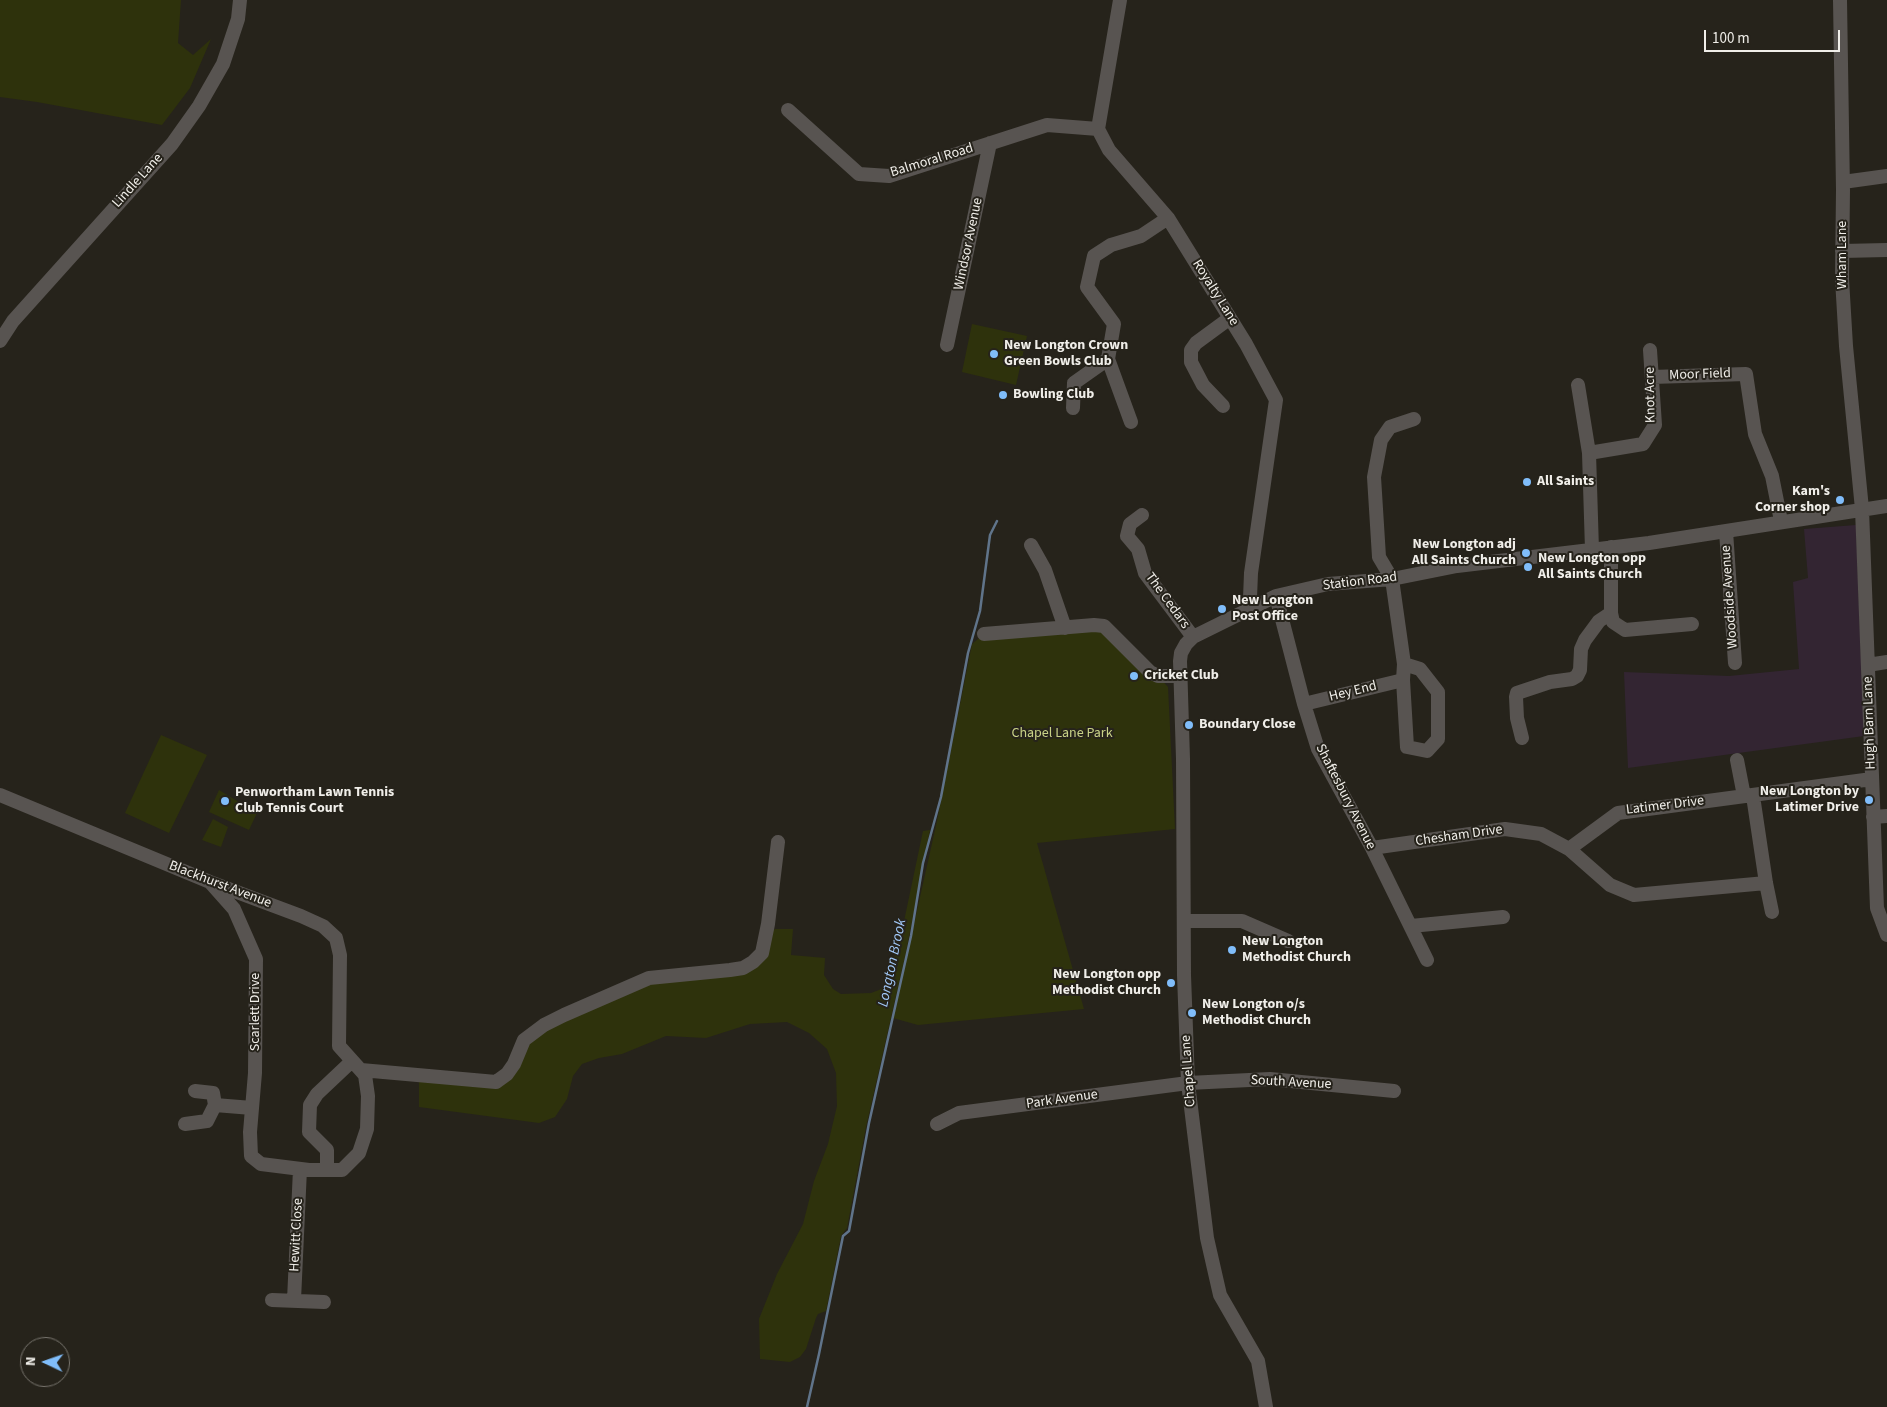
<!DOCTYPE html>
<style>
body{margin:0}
#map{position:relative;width:1887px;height:1407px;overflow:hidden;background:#26231b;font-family:"Source Sans 3",sans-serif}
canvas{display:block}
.north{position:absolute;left:20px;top:1337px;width:50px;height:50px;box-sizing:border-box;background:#26231b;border:1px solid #77746d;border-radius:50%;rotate:273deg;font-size:14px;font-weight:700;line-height:20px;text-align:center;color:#f0eee9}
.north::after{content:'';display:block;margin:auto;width:18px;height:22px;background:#80bdfa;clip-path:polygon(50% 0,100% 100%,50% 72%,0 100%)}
.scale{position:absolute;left:1704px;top:30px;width:136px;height:22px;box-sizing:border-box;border:2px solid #f0eee9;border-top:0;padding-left:6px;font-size:15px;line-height:18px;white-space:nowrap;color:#f0eee9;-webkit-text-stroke:4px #26231b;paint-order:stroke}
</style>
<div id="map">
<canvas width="1887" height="1407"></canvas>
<div class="north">N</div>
<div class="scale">100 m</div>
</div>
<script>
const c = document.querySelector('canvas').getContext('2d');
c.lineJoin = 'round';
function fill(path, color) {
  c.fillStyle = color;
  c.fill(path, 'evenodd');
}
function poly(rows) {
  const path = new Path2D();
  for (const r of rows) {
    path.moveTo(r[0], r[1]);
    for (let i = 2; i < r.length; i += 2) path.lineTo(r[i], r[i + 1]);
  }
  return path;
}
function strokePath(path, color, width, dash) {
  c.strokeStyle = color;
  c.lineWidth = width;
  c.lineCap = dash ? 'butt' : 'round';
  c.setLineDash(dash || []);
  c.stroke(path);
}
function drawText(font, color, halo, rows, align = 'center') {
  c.font = font + ' "Source Sans 3",sans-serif';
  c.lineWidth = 4;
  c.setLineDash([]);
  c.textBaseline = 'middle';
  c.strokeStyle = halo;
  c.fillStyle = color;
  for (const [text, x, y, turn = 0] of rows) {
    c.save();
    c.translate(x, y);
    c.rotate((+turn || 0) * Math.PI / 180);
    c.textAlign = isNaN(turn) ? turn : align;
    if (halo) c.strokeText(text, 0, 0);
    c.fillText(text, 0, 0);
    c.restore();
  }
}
const education = poly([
 [1856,525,1864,736,1628,768,1624,672,1729,676,1799,669,1793,582,1808,578,1804,529]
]);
const green = poly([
 [0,0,181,0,178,43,193,55,211,39,190,88,162,125,37,102,0,97],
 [972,324,1027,336,1016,385,962,372],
 [1094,625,1158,676,1168,687,1175,829,1037,843,1084,1009,918,1025,893,1018,937,821,972,644,984,634],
 [161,735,207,755,169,833,125,813],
 [219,790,257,813,249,830,209,812],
 [213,819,228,827,221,847,202,840],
 [930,830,906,952,866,1127,847,1228,841,1236,826,1311,818,1314,816,1318,806,1349,800,1357,790,1362,760,1359,759,1319,777,1274,803,1224,814,1181,828,1144,837,1106,836,1073,827,1049,809,1033,787,1022,750,1024,706,1038,666,1036,622,1054,599,1058,582,1064,573,1076,567,1099,555,1117,539,1123,419,1107,419,1080,493,1085,529,1038,649,982,747,970,771,931,775,929,793,929,791,955,825,958,824,975,833,989,841,994,871,993,879,990,886,985,903,926,923,831]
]);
const stream = poly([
 [807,1407,819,1354,843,1236,849,1231,869,1123,911,936,923,863,941,797,968,653,980,611,990,535,997,521]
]);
const minor = poly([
 [1120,0,1098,129,1109,150,1168,218,1246,344,1276,400,1251,573,1250,598,1252,608],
 [1840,0,1843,190,1842,279,1846,346,1862,509,1877,908,1887,935],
 [788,110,859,174,889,176,1047,125,1098,129],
 [1843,182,1887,176],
 [1842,251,1887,250],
 [0,341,13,321,172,144,199,106,223,64,238,19,240,0],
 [947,345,990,143],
 [1652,377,1746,374,1755,434,1772,476,1781,521],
 [1578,385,1589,453,1592,550],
 [1223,406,1203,385,1191,362,1191,350,1196,343,1230,318],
 [1073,408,1074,383,1108,359],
 [1131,422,1108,359,1114,324,1087,287,1094,256,1111,245,1141,236,1168,218],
 [1589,453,1643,444,1655,425,1650,350],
 [1142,515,1130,524,1127,536,1138,549,1145,573,1193,637],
 [1726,531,1735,663],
 [1031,545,1045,570,1065,628],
 [1276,596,1304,704,1318,749,1372,848,1427,960],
 [1611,613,1613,622,1625,630,1692,624],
 [984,634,1094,625,1104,626,1150,672,1158,676,1180,676],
 [1404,664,1420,669,1438,692,1438,739,1427,751,1407,747,1403,680,1404,664,1392,579,1379,557,1374,477,1381,440,1390,427,1414,419],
 [1868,665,1887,662],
 [1304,704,1403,680],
 [1522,738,1517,718,1516,697,1517,693,1550,682,1572,679,1577,676,1580,670,1581,649,1585,640,1599,621,1611,613,1611,547],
 [1737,760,1744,796],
 [0,795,210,882,301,916,323,926,336,938,340,955,339,1046,365,1075,368,1096,367,1129,359,1153,342,1170,309,1170,261,1164,251,1156,250,1132,255,1073,256,959,234,909,210,882],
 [1753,796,1766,883,1772,912],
 [1873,817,1887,816],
 [1372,848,1505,829,1541,834,1569,849,1610,885,1634,895,1766,883],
 [1569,849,1618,813,1872,779],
 [1184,921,1242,921,1288,941],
 [1411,926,1503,917],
 [361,1070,496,1082,507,1074,514,1064,524,1040,544,1025,564,1015,649,978,730,970,743,968,753,962,762,953,768,924,778,842],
 [195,1091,213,1093,215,1105,252,1108],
 [185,1124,207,1121,215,1105],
 [937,1124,959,1113,1188,1083,1270,1079,1394,1091],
 [327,1170,327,1150,309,1132,310,1105,317,1094,352,1061],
 [272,1300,324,1302],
 [294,1300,300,1169],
 [1266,1407,1258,1361,1220,1295,1207,1238,1188,1083,1184,975,1183,759,1180,661,1181,653,1186,644,1193,637,1276,596,1328,584,1392,579,1457,566,1649,543,1887,506]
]);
const markers = [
 [994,354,5,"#80bdfa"],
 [1003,395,5,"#80bdfa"],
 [1527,482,5,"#80bdfa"],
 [1840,500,5,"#80bdfa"],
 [1526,553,5,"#80bdfa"],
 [1528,567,5,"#80bdfa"],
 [1222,609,5,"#80bdfa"],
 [1134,676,5,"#80bdfa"],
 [1189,725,5,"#80bdfa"],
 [1869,800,5,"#80bdfa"],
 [225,801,5,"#80bdfa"],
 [1232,950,5,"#80bdfa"],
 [1171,983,5,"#80bdfa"],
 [1192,1013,5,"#80bdfa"]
];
const streetNames = [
 ["Balmoral Road",932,161,-17],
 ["Lindle Lane",138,181,-48],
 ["Windsor Avenue",969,244,-78],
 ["Wham Lane",1843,255,-90],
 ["Royalty Lane",1215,293,58],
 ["Moor Field",1700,375,-2],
 ["Knot Acre",1651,395,-91],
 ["Station Road",1360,582,-7],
 ["Woodside Avenue",1730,597,-94],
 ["The Cedars",1167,601,54],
 ["Hey End",1353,692,-14],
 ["Hugh Barn Lane",1870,723,-92],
 ["Shaftesbury Avenue",1345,797,63],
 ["Latimer Drive",1665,806,-7],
 ["Chesham Drive",1459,836,-8],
 ["Blackhurst Avenue",220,885,21],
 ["Scarlett Drive",256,1012,-90],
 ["Chapel Lane",1189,1071,-94],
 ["South Avenue",1291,1083,3],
 ["Park Avenue",1062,1100,-8],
 ["Hewitt Close",297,1235,-87]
];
const poiNames = [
 ["New Longton Crown",1004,346],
 ["Green Bowls Club",1004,362],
 ["Bowling Club",1013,395],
 ["All Saints",1537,482],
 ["Kam's",1830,492,"right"],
 ["Corner shop",1830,508,"right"],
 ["New Longton adj",1516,545,"right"],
 ["All Saints Church",1516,561,"right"],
 ["New Longton opp",1538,559],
 ["All Saints Church",1538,575],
 ["New Longton",1232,601],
 ["Post Office",1232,617],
 ["Cricket Club",1144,676],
 ["Boundary Close",1199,725],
 ["New Longton by",1859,792,"right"],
 ["Latimer Drive",1859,808,"right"],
 ["Penwortham Lawn Tennis",235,793],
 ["Club Tennis Court",235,809],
 ["New Longton",1242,942],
 ["Methodist Church",1242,958],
 ["New Longton opp",1161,975,"right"],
 ["Methodist Church",1161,991,"right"],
 ["New Longton o/s",1202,1005],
 ["Methodist Church",1202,1021]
];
const parkNames = [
 ["Chapel Lane Park",1062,734]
];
const waterNames = [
 ["Longton Brook",893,963,-78]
];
fill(education, '#332532');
fill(green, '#2e320c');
strokePath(stream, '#60748a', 2.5);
strokePath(minor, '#585451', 14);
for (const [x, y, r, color] of markers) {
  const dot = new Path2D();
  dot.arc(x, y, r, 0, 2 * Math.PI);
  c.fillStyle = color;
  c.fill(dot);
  strokePath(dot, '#26231b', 2);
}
drawText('14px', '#f0eee9', '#26231b', streetNames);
drawText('bold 14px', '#f0eee9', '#26231b', poiNames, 'left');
drawText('14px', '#c9d287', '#26231b', parkNames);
drawText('italic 15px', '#a1c7f6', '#26231b', waterNames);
</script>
